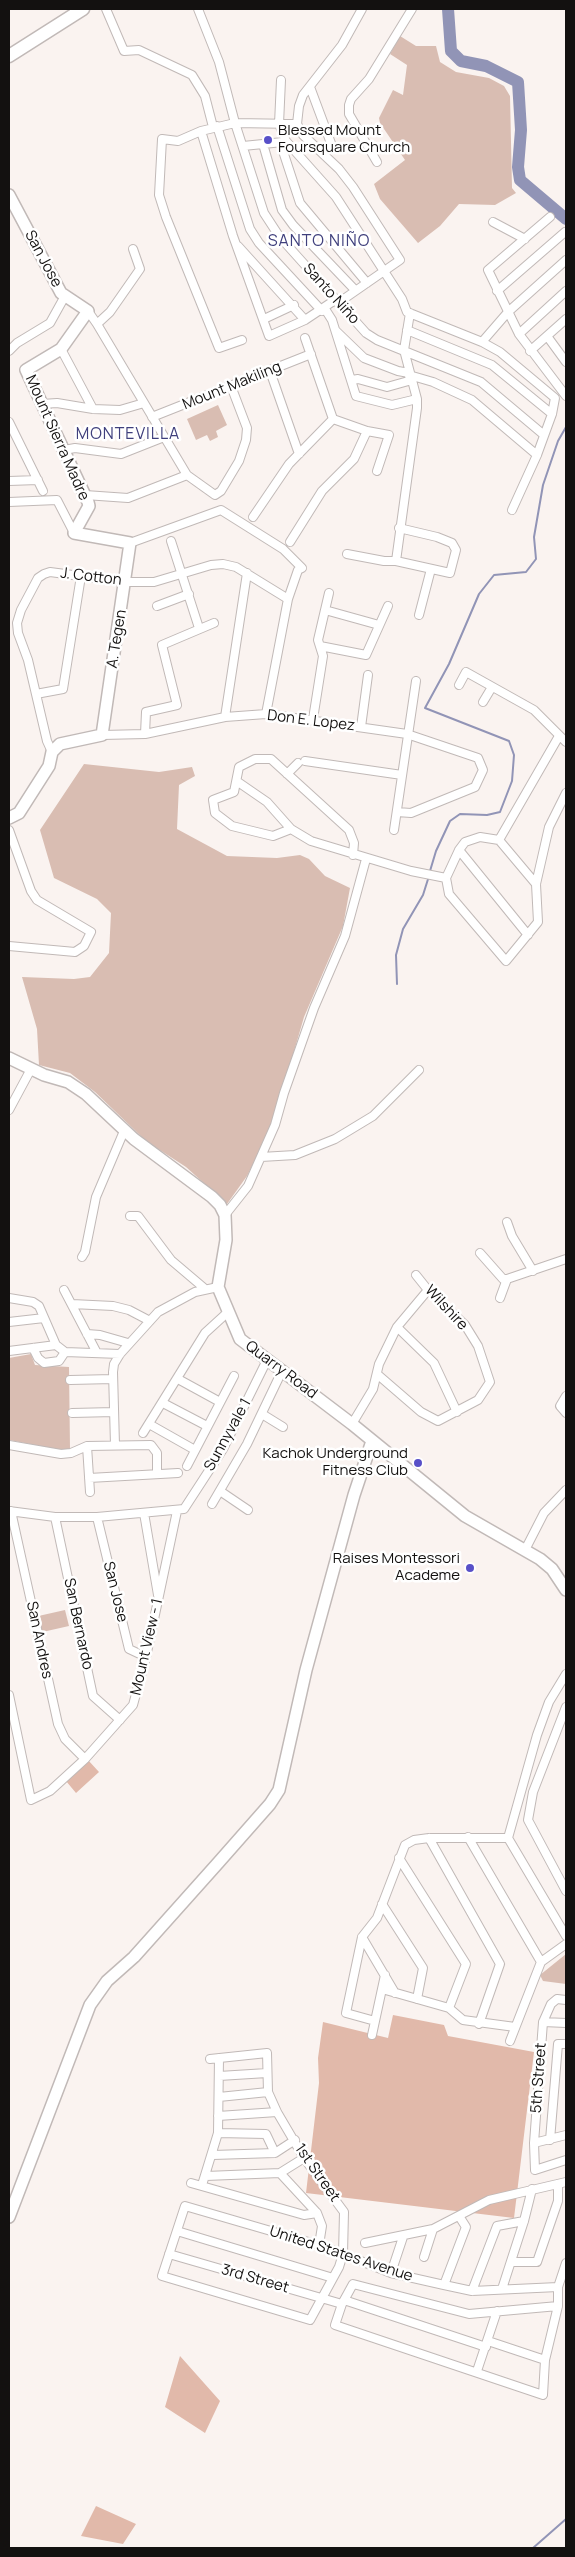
<!DOCTYPE html>
<meta charset="utf-8">
<style>
body{margin:0}
#map{position:relative;width:575px;height:2557px;overflow:hidden;background:#faf3f0;font-family:Manrope,sans-serif}
canvas{display:block}
.frame{position:absolute;inset:0;border:10px solid #131110;pointer-events:none}
</style>
<div id="map">
<canvas width="575" height="2557"></canvas>
<div class="frame"></div>
</div>
<script>
const c = document.querySelector('canvas').getContext('2d');
c.lineJoin = 'round';
function fill(path, color) {
  c.fillStyle = color;
  c.fill(path, 'evenodd');
}
function poly(rows) {
  const path = new Path2D();
  for (const r of rows) {
    path.moveTo(r[0], r[1]);
    for (let i = 2; i < r.length; i += 2) path.lineTo(r[i], r[i + 1]);
  }
  return path;
}
function strokePath(path, color, width, dash) {
  c.strokeStyle = color;
  c.lineWidth = width;
  c.lineCap = dash ? 'butt' : 'round';
  c.setLineDash(dash || []);
  c.stroke(path);
}
function drawText(font, color, halo, rows, align = 'center') {
  c.font = font + ' Manrope,sans-serif';
  c.lineWidth = 5;
  c.setLineDash([]);
  c.textBaseline = 'middle';
  c.strokeStyle = halo;
  c.fillStyle = color;
  for (const [text, x, y, turn = 0] of rows) {
    c.save();
    c.translate(x, y);
    c.rotate((+turn || 0) * Math.PI / 180);
    c.textAlign = isNaN(turn) ? turn : align;
    if (halo) c.strokeText(text, 0, 0);
    c.fillText(text, 0, 0);
    c.restore();
  }
}
const green = poly([
 [400,36,416,46,436,46,440,62,456,72,489,78,504,86,510,96,512,188,516,193,495,205,459,204,440,226,418,243,380,199,374,184,405,160,380,123,379,118,393,90,403,95,407,65,390,54],
 [218,405,227,425,216,431,218,437,210,441,207,435,196,440,187,419],
 [84,764,159,772,192,767,195,776,179,785,177,829,227,856,277,858,300,855,309,859,325,876,350,888,343,926,304,1017,272,1127,247,1176,227,1204,186,1167,146,1141,95,1092,70,1073,39,1065,37,1029,22,977,74,979,90,977,109,953,111,913,97,899,54,878,40,830],
 [31,1354,35,1365,69,1367,70,1449,61,1450,9,1440,9,1358],
 [65,1610,69,1626,38,1633,34,1617],
 [566,1954,566,1984,543,1981,540,1975]
]);
const forest = poly([
 [88,1760,99,1772,76,1793,66,1781],
 [393,2015,444,2025,448,2036,534,2052,514,2218,306,2193,319,2083,318,2058,323,2022,388,2038],
 [180,2356,220,2401,205,2433,165,2407],
 [96,2506,136,2524,123,2544,81,2536]
]);
const stream = poly([
 [430,871,436,851,450,821,460,814,487,815,500,812,512,781,514,755,509,741,425,708,449,664,479,594,494,575,526,572,536,559,534,537,543,485,558,441,566,427],
 [397,984,396,955,403,929,423,895,429,876],
 [533,2548,566,2519]
]);
const river = poly([
 [448,9,451,51,461,61,486,66,518,82,521,130,518,167,520,180,566,219]
]);
const street = poly([
 [106,9,124,51,139,50,192,75,205,96,213,127],
 [198,9,219,62,235,123,264,213,279,236,366,333,377,340,481,382,544,435],
 [281,80,279,124,286,141,336,197,402,299,407,312,482,342,500,352,555,398,552,414,537,455,512,510],
 [310,87,332,146,323,154],
 [217,126,250,229,259,243,322,311],
 [201,131,233,236,269,336,305,320,335,300],
 [280,142,300,203,367,283],
 [263,144,282,210,293,225,355,290],
 [243,146,283,142],
 [377,162,349,114,349,105,351,99,369,79,412,9],
 [550,217,488,270,519,334,566,396],
 [493,222,525,239],
 [238,246,305,320],
 [497,291,565,232],
 [338,303,400,260,353,187,339,169,303,135,297,124,299,106,303,95,342,45,362,9],
 [325,309,332,320,356,396,392,405,417,399],
 [88,311,97,324,187,475,215,495,221,491,239,461,246,440,247,428,231,386],
 [264,319,294,305],
 [97,324,110,312,140,269,133,249],
 [407,330,492,365,552,414],
 [336,331,364,358,398,371,409,373],
 [519,334,566,291],
 [547,336,566,362],
 [305,338,333,419,367,431,389,435,377,471],
 [242,340,219,348,166,217,159,195,162,139,178,141,201,131,235,123,297,124],
 [482,342,508,312,566,260],
 [61,349,93,409],
 [9,351,17,343,50,323,65,296],
 [530,351,566,319],
 [270,371,299,454],
 [409,375,433,382,472,400,537,455],
 [352,380,358,379,387,387,412,380],
 [42,404,57,403,93,409,120,410,144,403],
 [152,417,311,354],
 [9,422,43,491],
 [64,450,75,448,121,454,164,437],
 [9,481,38,480],
 [85,495,128,498,187,475],
 [9,502,57,500,74,533],
 [253,517,289,464,333,419],
 [171,541,199,628],
 [290,542,322,491,354,459,367,431],
 [130,543,221,510,283,549,302,568,298,570,288,599,266,714],
 [347,554,384,561,396,561,450,573,456,550,452,543,437,537,399,528],
 [396,561,417,408,417,399,404,350,410,313],
 [157,606,189,594],
 [325,610,379,625],
 [419,615,431,569],
 [320,646,366,655,388,606],
 [459,685,466,672,534,710,566,742],
 [36,694,63,689,81,576],
 [483,702,492,687],
 [225,717,247,573],
 [313,719,323,656,318,640,329,593],
 [361,727,368,675],
 [145,734,146,712,177,705,162,645,214,623],
 [102,735,145,734,225,717,266,714,407,734,478,758,483,770,475,787,411,813,397,812],
 [52,752,47,741,28,660,18,633,17,623,21,610,38,578,44,574,50,572,126,582,154,582,211,565,223,564,236,567,288,599],
 [305,761,402,775],
 [287,774,298,763],
 [238,782,267,802,291,829,311,841,411,871,446,878],
 [291,829,273,836,232,826,215,813,213,800,234,792,239,767,255,759,271,759,349,830,354,843,353,855],
 [9,830,31,891,37,900,91,932,84,946,75,952,9,946],
 [394,830,416,681],
 [499,840,559,736],
 [459,850,528,935],
 [446,878,449,894,506,961,538,922,536,884,549,827,566,793],
 [446,878,459,850,465,842,480,837,499,840,536,884],
 [9,1110,31,1069],
 [261,1157,295,1155,335,1139,373,1116,419,1070],
 [225,1215,248,1186,275,1125,284,1093,314,1008,345,936,366,859],
 [130,1216,138,1216,171,1260,204,1288],
 [507,1222,512,1236,533,1271],
 [480,1253,503,1279,507,1279],
 [82,1257,85,1252,96,1197,124,1131],
 [64,1290,97,1353],
 [9,1298,33,1302,39,1306,56,1345,65,1352,120,1354],
 [500,1298,507,1279,566,1259],
 [72,1304,113,1306,129,1310,150,1321],
 [9,1322,44,1318],
 [397,1327,434,1363,457,1412],
 [87,1334,100,1335,128,1343],
 [33,1348,38,1358,44,1363,59,1361,65,1352],
 [9,1351,56,1345],
 [377,1374,421,1412,438,1421,478,1400,490,1382,478,1346,465,1325,428,1290,416,1275],
 [178,1379,220,1402],
 [70,1380,113,1379],
 [566,1396,560,1406,566,1413],
 [163,1403,207,1426],
 [72,1413,114,1412],
 [262,1414,283,1427],
 [149,1424,195,1450],
 [352,1424,373,1389,379,1364,397,1327,428,1290],
 [143,1433,205,1333,228,1312],
 [9,1445,61,1454,71,1453,87,1446,151,1445,157,1453,157,1474],
 [115,1445,113,1372,114,1364,120,1354,158,1312,195,1292,218,1287],
 [87,1446,90,1492],
 [187,1466,234,1376],
 [89,1478,178,1473],
 [220,1491,248,1510],
 [212,1504,247,1444,282,1371],
 [9,1511,55,1517,97,1517,184,1509,223,1449,267,1360],
 [11,1511,58,1724,65,1739,85,1759],
 [144,1513,158,1595],
 [55,1517,93,1696,120,1720],
 [97,1517,129,1649,146,1657],
 [525,1550,544,1513,566,1490],
 [566,1674,549,1702,537,1735,508,1838,566,1936],
 [9,1695,31,1800,50,1791,85,1759,133,1705,146,1657,177,1511],
 [566,1707,533,1792,528,1820,566,1891],
 [468,1837,541,1962],
 [429,1838,500,1964,479,2024],
 [399,1858,466,1964,449,2008],
 [382,1904,423,1968,417,1999],
 [362,1937,395,1993],
 [382,1989,449,2008,463,2020,515,2027],
 [566,2000,557,1999,551,2004,543,2022,534,2143,535,2170,566,2160],
 [375,2021,346,2013,362,1937,377,1918,405,1845,414,1840,429,1838,508,1838],
 [543,2022,566,2023],
 [372,2035,385,1975],
 [510,2041,541,1962,566,1944],
 [210,2059,267,2053,268,2092,277,2112,304,2158,344,2212,343,2254,339,2267,310,2320,162,2276,185,2206,319,2245,343,2254,391,2273,444,2285,472,2291,558,2287],
 [219,2076,267,2073],
 [219,2097,268,2092],
 [218,2116,277,2112],
 [218,2133,266,2134,275,2153],
 [550,2140,558,2044,566,2044],
 [534,2143,566,2135],
 [213,2155,275,2153,295,2140],
 [280,2173,317,2213,322,2226,319,2245],
 [206,2176,280,2173,304,2158],
 [191,2183,304,2215,317,2213],
 [202,2185,218,2133,219,2058],
 [177,2231,333,2278],
 [365,2243,433,2229,489,2200,566,2182],
 [169,2254,342,2304],
 [424,2257,433,2229],
 [511,2262,537,2262,558,2201,558,2184],
 [391,2273,403,2237],
 [444,2285,466,2227,459,2216],
 [502,2289,524,2221,532,2189],
 [472,2291,497,2226,524,2221],
 [344,2300,486,2347],
 [558,2306,469,2314,353,2284,342,2304,335,2325,543,2395,545,2360,558,2306,558,2287,566,2263],
 [488,2341,545,2360],
 [477,2371,497,2311]
]);
const secondary = poly([
 [9,195,61,293,88,311,61,349,26,370,88,502,89,506,74,533,130,543,102,735,60,744,52,752,49,766,19,813,9,818],
 [9,1058,44,1075,68,1082,86,1094,134,1139,212,1197,220,1205,225,1215,226,1240,218,1287,240,1339,352,1424,465,1516,540,1559,552,1569,566,1590],
 [9,2217,90,2005,107,1981,134,1957,218,1863,270,1804,279,1790,306,1670,354,1495,372,1441]
]);
const primary = poly([
 [9,56,83,9]
]);
const markers = [
 [268,140,5,"#5850c8"],
 [418,1463,5,"#5850c8"],
 [470,1568,5,"#5850c8"]
];
const poiNames = [
 ["Blessed Mount",278,131,"left"],
 ["Foursquare Church",278,148,"left"],
 ["Kachok Underground",408,1454],
 ["Fitness Club",408,1471],
 ["Raises Montessori",460,1559],
 ["Academe",460,1576]
];
const streetNames = [
 ["San Jose",43,259,62],
 ["Santo Niño",331,294,48],
 ["Mount Makiling",232,386,-22],
 ["Mount Sierra Madre",57,438,66],
 ["J. Cotton",91,577,7],
 ["A. Tegen",117,639,-81],
 ["Don E. Lopez",311,721,7],
 ["Wilshire",446,1308,47],
 ["Quarry Road",281,1370,37],
 ["Sunnyvale 1",228,1435,-61],
 ["San Jose",115,1592,76],
 ["San Bernardo",78,1624,78],
 ["San Andres",39,1640,78],
 ["Mount View - 1",147,1647,-77],
 ["5th Street",539,2078,-86],
 ["1st Street",317,2173,55],
 ["United States Avenue",341,2254,18],
 ["3rd Street",255,2279,16]
];
const neighbourhoodNames = [
 ["SANTO NIÑO",319,242],
 ["MONTEVILLA",128,435]
];
fill(green, '#d9bdb2');
fill(forest, '#e1b9aa');
strokePath(stream, '#9194b6', 2);
strokePath(river, '#9194b6', 12);
strokePath(street, '#c1b9b7', 10);
strokePath(secondary, '#c1b9b7', 14);
strokePath(primary, '#c1b9b7', 15);
strokePath(street, '#fff', 8);
strokePath(secondary, '#fff', 11);
strokePath(primary, '#fff', 12);
for (const [x, y, r, color] of markers) {
  const dot = new Path2D();
  dot.arc(x, y, r, 0, 2 * Math.PI);
  c.fillStyle = color;
  c.fill(dot);
  strokePath(dot, '#fff', 2);
}
drawText('15px', '#131110', '#fff', poiNames, 'right');
drawText('15px', '#131110', '#fff', streetNames);
c.letterSpacing = '1px';
drawText('16px', '#3f3f7c', '#fff', neighbourhoodNames);
c.letterSpacing = '0px';
</script>
